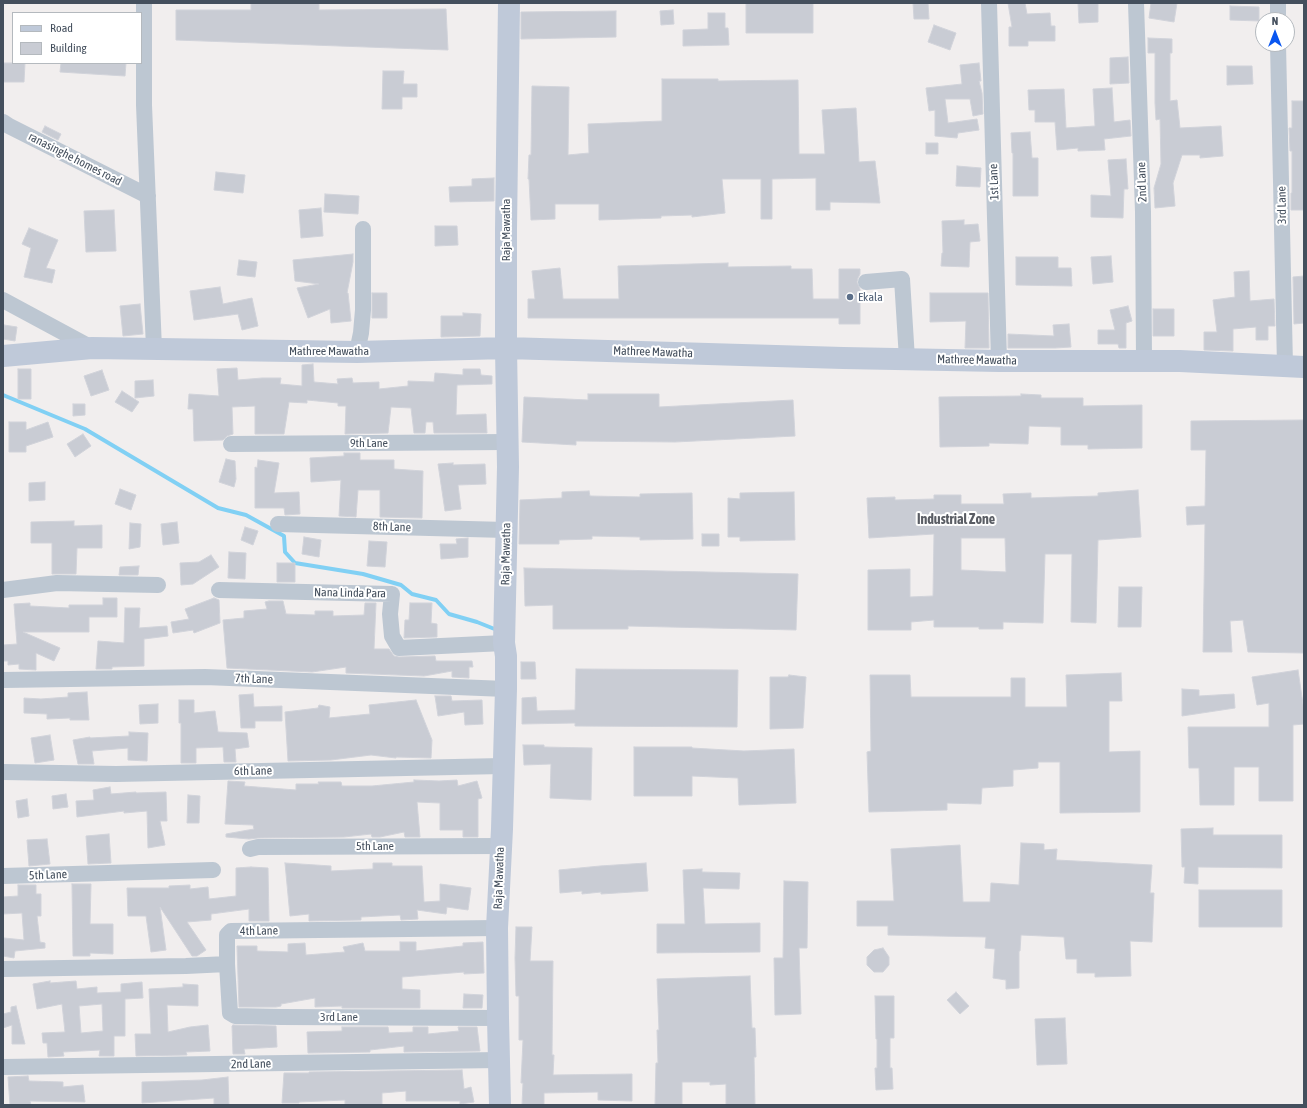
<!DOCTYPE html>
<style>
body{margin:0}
#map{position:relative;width:1307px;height:1108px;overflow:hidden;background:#f1eeee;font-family:"Asap Condensed",sans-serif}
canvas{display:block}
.frame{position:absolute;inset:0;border:4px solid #444f5d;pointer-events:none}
.legend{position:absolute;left:12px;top:12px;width:130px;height:52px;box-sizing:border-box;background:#fff;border:1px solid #b4b9be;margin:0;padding:5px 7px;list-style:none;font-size:12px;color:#444f5d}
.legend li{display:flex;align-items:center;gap:8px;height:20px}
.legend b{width:20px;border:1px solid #b4b9be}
.north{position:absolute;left:1255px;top:12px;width:40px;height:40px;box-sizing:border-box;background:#fff;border:1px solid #b4b9be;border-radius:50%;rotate:0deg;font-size:11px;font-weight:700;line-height:16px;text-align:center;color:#444f5d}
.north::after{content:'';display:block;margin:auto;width:14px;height:18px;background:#0956f0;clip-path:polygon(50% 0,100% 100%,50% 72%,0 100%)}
</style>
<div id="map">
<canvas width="1307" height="1108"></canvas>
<div class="frame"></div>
<ul class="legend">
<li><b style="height:5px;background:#bfc9d9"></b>Road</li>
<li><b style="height:11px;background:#c9ccd4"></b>Building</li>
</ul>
<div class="north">N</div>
</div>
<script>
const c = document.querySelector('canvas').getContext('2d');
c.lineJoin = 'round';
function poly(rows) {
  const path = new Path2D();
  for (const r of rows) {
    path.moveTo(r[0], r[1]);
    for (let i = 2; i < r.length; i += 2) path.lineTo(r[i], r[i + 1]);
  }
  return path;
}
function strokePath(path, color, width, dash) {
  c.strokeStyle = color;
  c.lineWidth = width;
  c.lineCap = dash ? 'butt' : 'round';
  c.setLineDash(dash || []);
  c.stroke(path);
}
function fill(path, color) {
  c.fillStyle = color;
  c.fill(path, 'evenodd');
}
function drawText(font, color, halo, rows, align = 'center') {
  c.font = font + ' "Asap Condensed",sans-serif';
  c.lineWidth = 4;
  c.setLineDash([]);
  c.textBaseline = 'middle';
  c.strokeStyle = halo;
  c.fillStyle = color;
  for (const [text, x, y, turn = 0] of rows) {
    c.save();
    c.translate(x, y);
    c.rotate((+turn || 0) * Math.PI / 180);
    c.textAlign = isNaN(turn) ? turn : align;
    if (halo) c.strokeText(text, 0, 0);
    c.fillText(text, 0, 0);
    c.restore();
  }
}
const stream = poly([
 [3,395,85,429,218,508,246,515,284,536,285,552,295,563,363,574,401,585,412,594,436,600,449,614,477,622,497,630]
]);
const building = poly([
 [251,3,319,3,319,10,446,9,448,50,176,40,176,10,251,10,251,3],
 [746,3,813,3,813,33,746,33,746,3],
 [913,3,928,3,929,19,914,19,913,3],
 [1008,3,1025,3,1027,14,1050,13,1051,26,1055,26,1055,41,1028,41,1028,46,1009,46,1009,27,1012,27,1008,3],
 [1078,3,1098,3,1098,22,1079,23,1078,3],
 [1151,3,1177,3,1174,22,1149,18,1151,3],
 [1230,6,1259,7,1259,21,1230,20,1230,6],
 [673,10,674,24,661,25,660,11,673,10],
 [616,11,616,37,521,39,521,12,616,11],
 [708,13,725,13,725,28,728,28,729,45,683,46,683,30,708,29,708,13],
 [934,25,956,33,950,50,928,42,934,25],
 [1148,38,1172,39,1172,53,1170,53,1170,101,1177,100,1180,128,1221,126,1223,156,1200,158,1200,155,1182,155,1173,183,1175,206,1155,208,1154,188,1161,164,1160,119,1156,120,1155,103,1155,53,1148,53,1148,38],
 [1128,57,1129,83,1110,84,1110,58,1128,57],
 [3,63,25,63,24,82,3,82,3,63],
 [61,63,126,63,125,76,60,72,61,63],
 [979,63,981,81,979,81,982,93,983,114,973,116,970,99,945,99,948,123,977,119,979,130,958,133,957,138,935,136,935,110,929,111,926,88,962,84,960,65,979,63],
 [1227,66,1252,66,1253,84,1227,85,1227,66],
 [383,71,404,71,403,84,417,84,417,97,402,97,402,109,382,109,383,71],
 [662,79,718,79,718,81,798,80,799,154,825,154,822,110,856,108,859,162,875,161,880,203,830,202,830,210,816,210,816,178,772,179,772,219,761,219,761,179,722,179,725,213,692,217,692,215,661,216,661,218,599,220,599,204,555,204,555,219,531,220,529,179,528,179,529,155,531,155,532,86,569,87,568,155,589,153,588,124,662,121,662,79],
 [1112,88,1114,122,1130,120,1131,136,1104,139,1105,150,1078,151,1078,148,1057,150,1055,122,1035,122,1035,110,1029,110,1028,90,1064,89,1066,128,1095,126,1093,89,1112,88],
 [1292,101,1304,101,1304,210,1291,210,1291,193,1292,193,1292,151,1290,151,1289,128,1292,128,1292,101],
 [45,126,61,134,58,140,42,132,45,126],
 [1030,132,1032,158,1038,158,1038,196,1013,196,1013,153,1012,153,1011,133,1030,132],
 [926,143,938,143,938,154,926,154,926,143],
 [1126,159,1128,189,1124,189,1123,218,1091,217,1091,195,1111,196,1108,160,1126,159],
 [957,166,981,168,980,187,956,186,957,166],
 [216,172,245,175,243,193,214,190,216,172],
 [494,178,494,201,450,202,449,187,472,186,472,179,494,178],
 [325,194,359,196,358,214,324,212,325,194],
 [321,208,323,236,301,238,299,210,321,208],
 [114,210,116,251,86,252,84,211,114,210],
 [964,220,964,225,978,224,980,241,970,242,969,267,941,266,942,253,943,253,942,221,964,220],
 [435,226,457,226,458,245,435,246,435,226],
 [29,228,58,240,46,268,55,270,52,283,24,277,31,248,22,244,29,228],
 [353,254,353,262,347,293,348,293,351,321,331,323,330,309,308,318,297,288,319,284,295,281,293,260,353,254],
 [1111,256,1113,282,1093,284,1091,257,1111,256],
 [1016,257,1058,257,1058,268,1071,268,1072,286,1016,285,1016,257],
 [239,260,257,262,255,277,237,275,239,260],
 [728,263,728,267,791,266,791,269,812,269,813,299,839,299,839,269,860,269,860,274,858,278,857,282,860,289,860,324,839,324,839,318,528,318,528,299,535,299,532,271,560,268,563,299,619,299,618,266,728,263],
 [1249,271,1250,301,1274,299,1275,326,1268,326,1268,340,1256,340,1256,327,1233,329,1233,351,1204,350,1204,332,1217,332,1213,300,1235,297,1234,272,1249,271],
 [1304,276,1304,323,1294,324,1293,277,1304,276],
 [220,287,223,304,252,298,258,326,242,330,238,314,194,320,190,291,220,287],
 [372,293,387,293,387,318,372,318,372,293],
 [930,293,988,293,989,348,965,348,966,321,930,322,930,293],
 [140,304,143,334,123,336,120,306,140,304],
 [1128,306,1132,321,1126,323,1126,348,1119,348,1118,344,1098,344,1098,330,1115,330,1110,310,1128,306],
 [1153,309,1174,309,1174,336,1153,336,1153,309],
 [463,313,481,314,480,336,441,337,441,316,463,316,463,313],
 [1069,324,1071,347,1055,348,1008,348,1008,334,1054,336,1053,325,1069,324],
 [4,325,17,327,15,341,3,339,4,325],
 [313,364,314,382,338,384,337,379,352,378,353,383,379,382,379,389,408,386,408,381,434,382,435,373,463,375,463,369,480,369,481,375,492,376,492,384,457,385,456,415,486,414,487,433,434,433,433,422,426,422,425,433,414,433,411,408,391,407,388,433,345,434,346,406,338,406,338,403,307,400,307,403,289,402,284,434,255,434,255,406,232,407,233,434,227,436,223,440,194,441,193,409,188,409,189,394,219,396,217,369,237,368,238,380,262,378,281,378,280,384,302,386,302,365,313,364],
 [18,369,31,369,31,399,18,399,18,369],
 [102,370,109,390,91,396,84,376,102,370],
 [153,380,154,396,135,398,135,381,153,380],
 [122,391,139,402,132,412,115,402,122,391],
 [588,394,659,394,659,407,793,400,795,436,675,442,576,441,576,445,522,442,524,397,588,400,588,394],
 [1021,394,1041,395,1041,398,1083,398,1083,406,1142,405,1142,448,1088,449,1088,445,1061,445,1061,427,1029,426,1028,444,989,443,989,446,940,447,939,397,1021,396,1021,394],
 [73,404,85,404,85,415,73,416,73,404],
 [1304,420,1304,653,1248,652,1243,620,1230,621,1232,652,1203,652,1205,524,1187,525,1186,507,1205,506,1206,450,1191,450,1191,421,1304,420],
 [9,422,26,422,26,430,48,422,53,437,26,446,26,452,9,452,9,422],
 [83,434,91,446,75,457,67,444,83,434],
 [344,453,360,453,360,460,394,460,394,469,423,471,422,518,380,517,380,490,358,490,356,517,339,516,341,480,311,482,310,458,344,456,344,453],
 [226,459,235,461,236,479,234,487,219,482,226,459],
 [258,460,279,463,274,493,299,492,300,514,285,515,284,508,255,508,255,467,257,468,258,460],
 [453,463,453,465,485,464,486,484,458,485,461,509,445,511,438,464,453,463],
 [45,482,45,500,29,501,29,483,45,482],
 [120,489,136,495,131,510,115,504,120,489],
 [1138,490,1141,537,1098,540,1096,623,1071,622,1072,554,1045,554,1043,623,1003,622,1003,629,979,629,979,627,934,627,934,620,911,622,911,630,868,630,868,570,910,569,910,597,933,596,934,534,869,538,867,498,895,497,895,500,934,499,934,495,961,495,961,504,1004,504,1003,494,1031,493,1031,498,1098,496,1098,493,1138,490],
 [961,538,1005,538,1006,572,961,570,961,538],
 [589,491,590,496,640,497,640,494,692,493,693,539,640,540,640,537,592,536,592,539,559,540,559,544,519,544,520,500,562,498,562,492,589,491],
 [794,492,795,540,740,541,740,537,728,537,728,498,740,499,740,493,794,492],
 [74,521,74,526,102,525,102,548,77,548,76,574,52,574,52,543,31,543,31,522,74,521],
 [177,522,179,543,163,545,161,524,177,522],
 [130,523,141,524,140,547,129,549,130,523],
 [245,527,258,531,253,545,241,540,245,527],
 [702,534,719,534,719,546,702,546,702,534],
 [304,537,321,540,319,557,302,554,304,537],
 [468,538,468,557,441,559,440,544,457,544,456,539,468,538],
 [369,541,387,542,385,567,367,566,369,541],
 [229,552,246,553,245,579,228,578,229,552],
 [211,555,219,567,193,584,181,585,180,563,199,562,211,555],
 [277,563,295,563,295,582,277,582,277,563],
 [139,566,138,575,119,575,120,567,139,566],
 [524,568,798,574,796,630,628,626,628,629,553,629,553,605,525,606,524,568],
 [1119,587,1142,587,1141,627,1118,627,1119,587],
 [103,598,117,598,117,617,89,617,89,632,23,632,60,648,54,661,36,653,36,670,19,669,19,664,8,665,8,661,3,661,3,645,17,644,14,604,30,603,30,606,69,608,69,605,103,605,103,598],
 [214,598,219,600,220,623,194,633,193,630,173,633,171,622,189,619,185,609,214,598],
 [269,601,283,601,286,614,315,615,315,611,333,611,333,616,364,615,365,603,376,603,374,649,389,649,394,656,399,657,435,656,436,661,472,661,473,667,469,667,469,678,452,677,452,671,424,676,346,673,346,667,312,672,227,668,223,620,244,618,244,611,267,609,265,602,269,601],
 [410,603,432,603,431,623,437,624,437,637,404,638,405,620,409,620,410,603],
 [125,608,140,608,139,628,167,626,168,636,144,639,144,666,112,667,112,669,96,669,98,641,124,643,125,608],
 [521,662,535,662,536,679,521,679,521,662],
 [576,669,738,670,737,727,575,726,575,723,522,724,522,698,536,697,537,711,575,710,576,669],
 [1298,670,1304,711,1304,724,1293,725,1293,801,1259,801,1259,767,1234,767,1234,805,1200,805,1199,768,1189,768,1188,727,1269,727,1269,703,1257,705,1252,677,1298,670],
 [1121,673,1122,701,1109,701,1109,752,1140,751,1140,812,1060,813,1060,762,1038,762,1038,768,1013,770,1013,786,982,788,981,804,947,803,947,810,869,812,867,752,871,751,870,675,910,675,911,697,1011,697,1011,678,1025,678,1025,707,1067,707,1066,675,1121,673],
 [789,675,806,677,803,728,770,729,770,677,788,677,789,675],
 [1182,689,1199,690,1199,696,1234,694,1235,708,1182,716,1182,689],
 [87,692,89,720,70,720,70,718,47,719,47,714,24,713,24,698,41,699,68,697,68,693,87,692],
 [253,694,254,707,282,706,282,721,255,721,255,728,241,728,239,695,253,694],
 [435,696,451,696,452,701,482,700,483,724,465,725,464,712,438,716,435,696],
 [179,700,194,700,194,713,215,711,218,732,247,733,249,747,235,749,236,762,224,762,223,747,196,748,196,763,181,763,181,723,179,723,179,700],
 [416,700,432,740,431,758,396,757,396,758,371,755,331,760,288,761,285,712,318,708,319,705,330,707,329,718,370,714,369,705,416,700],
 [158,704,158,723,140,724,139,705,158,704],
 [129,732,148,733,147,761,128,760,128,748,92,751,94,764,78,764,73,740,90,737,90,738,129,736,129,732],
 [50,735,54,760,35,763,31,738,50,735],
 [523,745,544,745,544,747,592,748,591,800,550,798,551,764,524,765,523,745],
 [634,747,692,747,692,748,744,751,794,749,796,803,739,805,738,778,692,776,692,796,634,796,634,747],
 [414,780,439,781,457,780,458,786,477,781,482,798,478,799,478,837,463,837,463,830,440,830,440,803,417,802,420,837,405,837,404,832,380,837,372,837,371,834,344,837,258,838,249,839,226,837,226,834,254,829,253,825,225,824,228,781,245,782,244,786,296,790,296,784,319,784,318,782,341,782,342,786,372,786,414,782,414,780],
 [110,787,111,794,136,792,136,793,166,792,167,821,160,821,165,845,148,848,147,811,124,813,124,811,77,817,76,801,94,800,93,790,110,787],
 [66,794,68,807,53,809,52,796,66,794],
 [188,795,200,796,199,823,187,823,188,795],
 [27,799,29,816,18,818,16,801,27,799],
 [1213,828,1213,835,1282,835,1282,868,1198,867,1198,884,1184,883,1185,867,1182,867,1181,829,1213,828],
 [109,834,111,863,88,864,86,836,109,834],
 [47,839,50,864,29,866,27,840,47,839],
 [1021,843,1044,844,1044,850,1057,849,1056,860,1152,865,1150,893,1154,893,1152,942,1130,941,1131,976,1095,977,1095,973,1077,973,1077,959,1066,959,1064,937,1021,935,1020,951,1019,951,1019,988,1006,989,1006,980,993,978,995,949,985,948,986,937,888,935,888,926,857,926,857,901,894,901,891,849,960,845,963,902,990,902,991,883,1019,885,1021,843],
 [285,863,331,866,331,871,373,869,373,863,392,863,392,866,422,866,424,902,440,901,440,884,471,888,468,910,447,907,446,914,417,910,418,919,401,920,400,915,361,917,361,920,309,921,309,914,290,916,285,863],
 [646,863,648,891,601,894,601,892,582,894,582,891,560,893,559,870,600,866,646,863],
 [251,867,268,868,269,921,249,921,249,909,211,914,211,920,187,922,206,950,197,956,192,956,160,907,166,950,151,952,146,916,128,916,127,888,169,888,169,886,190,885,190,889,208,887,209,899,236,896,236,868,251,867],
 [702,869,702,872,740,873,739,889,703,888,705,924,760,923,760,952,657,953,657,924,685,924,683,870,702,869],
 [784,881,808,882,807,948,799,948,801,1014,775,1015,774,958,783,958,784,881],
 [72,884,91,884,90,924,113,924,113,954,90,953,90,956,73,956,72,884],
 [18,885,36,885,36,894,41,894,41,916,37,916,40,942,45,943,45,948,15,951,14,958,3,956,4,938,24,940,22,913,3,914,3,897,18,896,18,885],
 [1199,890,1282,890,1282,927,1199,927,1199,890],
 [516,927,532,927,530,961,553,961,552,1055,554,1055,553,1075,632,1074,632,1101,598,1100,598,1092,544,1093,544,1105,522,1105,523,1083,521,1083,523,1040,519,1040,519,996,516,996,515,958,516,927],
 [400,942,416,942,416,951,463,946,463,943,483,942,484,973,464,974,464,972,402,977,402,989,420,990,420,1008,342,1008,342,1006,315,1007,315,998,281,1004,281,1006,276,1007,239,1007,237,946,257,946,257,951,288,952,288,944,305,943,306,955,345,952,343,947,363,943,365,951,400,951,400,942],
 [883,948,889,957,889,965,883,972,874,972,867,965,867,957,874,950,883,948],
 [750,976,752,1028,755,1028,756,1057,754,1057,755,1105,726,1105,726,1084,710,1085,710,1082,682,1082,682,1105,655,1105,656,1063,658,1063,657,1030,659,1030,657,979,750,976],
 [50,981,50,983,76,981,77,989,97,987,97,993,121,992,121,984,142,982,143,998,125,999,125,1036,114,1036,114,1056,99,1056,100,1050,63,1052,64,1056,48,1057,47,1043,43,1043,42,1033,65,1032,62,1004,37,1009,33,984,50,981],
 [102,1004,103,1031,81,1033,79,1006,102,1004],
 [183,984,198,985,198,1006,167,1005,168,1032,190,1027,208,1025,210,1051,186,1052,187,1055,136,1056,135,1034,151,1034,149,989,183,987,183,984],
 [956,992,969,1006,960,1014,947,1000,956,992],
 [464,994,483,995,482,1008,463,1008,464,994],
 [875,996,894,996,894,1038,890,1038,890,1068,892,1068,893,1089,876,1090,875,1068,877,1068,877,1039,876,1039,875,996],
 [16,1006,23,1036,25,1044,12,1044,12,1025,3,1028,3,1014,11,1012,11,1007,16,1006],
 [1065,1018,1067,1064,1037,1065,1035,1019,1065,1018],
 [233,1025,276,1026,277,1047,244,1049,245,1054,233,1054,232,1026,233,1025],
 [342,1027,388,1027,389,1033,413,1032,413,1027,428,1027,428,1034,459,1031,458,1027,477,1027,480,1051,404,1052,404,1046,370,1050,370,1052,308,1053,307,1032,342,1031,342,1027],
 [462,1070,464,1089,471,1087,474,1102,460,1104,460,1101,406,1101,406,1091,382,1093,382,1105,345,1104,345,1100,299,1102,299,1103,282,1103,284,1073,309,1073,309,1072,462,1070],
 [28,1076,29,1081,63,1082,63,1087,83,1085,85,1102,30,1101,31,1105,10,1105,8,1077,28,1076],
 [228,1077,229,1105,214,1105,214,1098,142,1103,142,1082,202,1080,228,1077]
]);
const street = poly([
 [144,3,144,105,154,349],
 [989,3,999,361],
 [1136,3,1143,212,1144,360],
 [1278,3,1278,20],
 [1278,44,1285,366],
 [3,122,9,126,148,196],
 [866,282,902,279,907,359],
 [3,300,92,348],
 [357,352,361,333,363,310,363,229],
 [231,444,507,442],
 [278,524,506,530],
 [3,590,57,583,158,585],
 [219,590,392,594,390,614,392,636,399,648,504,643],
 [3,680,205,677,506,689],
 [3,772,116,774,503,766],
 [250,849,258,847,500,846],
 [3,876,213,870],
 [227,964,230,1013,235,1016,281,1017,498,1018],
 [3,969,186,966,227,964,227,935,231,931,497,928],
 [3,1067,499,1060]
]);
const secondary = poly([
 [3,356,92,348,357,352,506,348,843,358,999,361,1180,361,1304,367],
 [500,1105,498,1018,497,928,502,829,506,689,506,656,504,643,508,467,506,348,506,229,509,3]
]);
const markers = [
 [850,297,4,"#5c6f8a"]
];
const streetNames = [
 ["ranasinghe homes road",75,159,27],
 ["1st Lane",994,182,-92],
 ["2nd Lane",1142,182,-92],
 ["3rd Lane",1282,205,-91],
 ["Raja Mawatha",506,230,-90],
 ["Mathree Mawatha",329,351],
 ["Mathree Mawatha",653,352,2],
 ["Mathree Mawatha",977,360,1],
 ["9th Lane",369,443],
 ["8th Lane",392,527,2],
 ["Raja Mawatha",506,554,-89],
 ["Nana Linda Para",350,593,1],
 ["7th Lane",254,679,2],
 ["6th Lane",253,771,-1],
 ["5th Lane",375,846],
 ["5th Lane",48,875,-2],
 ["Raja Mawatha",499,878,-88],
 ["4th Lane",259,931,-1],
 ["3rd Lane",339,1017],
 ["2nd Lane",251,1064,-1]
];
const serviceNames = [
 ["Ekala",858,297]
];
const quarterNames = [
 ["Industrial Zone",956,520]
];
strokePath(stream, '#81d0f4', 4);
fill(building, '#c9ccd4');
strokePath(building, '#d1d3da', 1);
strokePath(street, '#bdc7d2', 16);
strokePath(secondary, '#bfc9d9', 22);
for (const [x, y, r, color] of markers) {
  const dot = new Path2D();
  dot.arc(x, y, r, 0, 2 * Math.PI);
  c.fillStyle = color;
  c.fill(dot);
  strokePath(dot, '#fff', 1.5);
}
drawText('12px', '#444f5d', '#fff', streetNames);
drawText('12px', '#4e5e75', '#fff', serviceNames, 'left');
drawText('bold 14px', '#5a5d64', '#fff', quarterNames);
</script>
